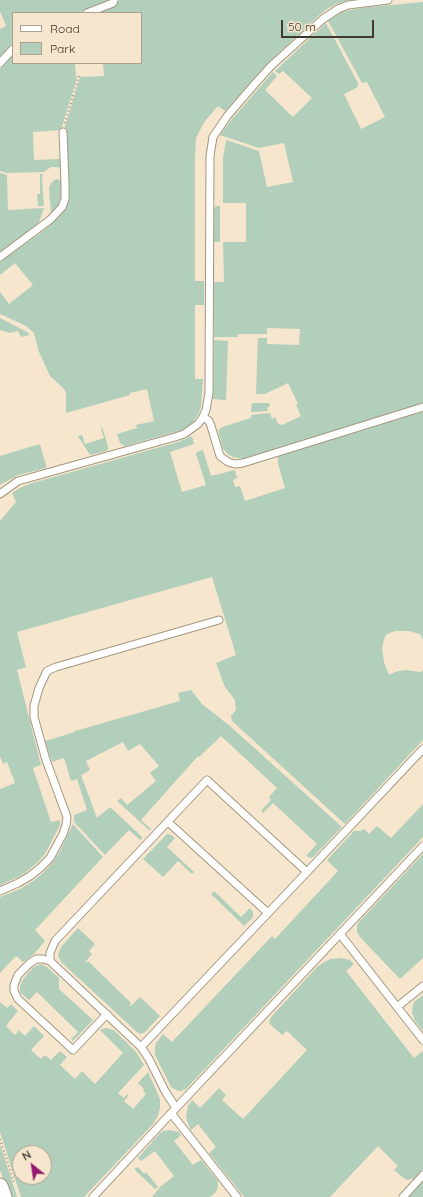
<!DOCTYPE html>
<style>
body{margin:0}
#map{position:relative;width:423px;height:1197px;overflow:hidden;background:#f5e6cd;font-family:Quicksand,sans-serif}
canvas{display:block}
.legend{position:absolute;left:12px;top:12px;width:130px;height:52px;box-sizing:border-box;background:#f5e6cd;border:1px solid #aca18e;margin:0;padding:5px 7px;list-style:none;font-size:12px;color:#3f392f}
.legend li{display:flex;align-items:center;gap:8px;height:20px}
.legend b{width:20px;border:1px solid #aca18e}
.north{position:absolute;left:12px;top:1145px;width:40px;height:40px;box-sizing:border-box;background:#f5e6cd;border:1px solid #aca18e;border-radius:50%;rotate:330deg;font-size:11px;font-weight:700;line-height:16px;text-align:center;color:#3f392f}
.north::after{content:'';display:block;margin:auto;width:14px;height:18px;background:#961a74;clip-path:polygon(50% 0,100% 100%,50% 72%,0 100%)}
.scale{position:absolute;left:281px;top:20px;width:93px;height:18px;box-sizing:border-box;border:2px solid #3f392f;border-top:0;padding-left:5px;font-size:12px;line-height:14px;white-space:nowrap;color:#3f392f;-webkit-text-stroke:3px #f5e6cd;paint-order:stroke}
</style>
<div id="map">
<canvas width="423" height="1197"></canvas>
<ul class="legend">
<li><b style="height:5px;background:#fff"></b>Road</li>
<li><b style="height:11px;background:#b2cfbb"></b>Park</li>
</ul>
<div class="north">N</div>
<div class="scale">50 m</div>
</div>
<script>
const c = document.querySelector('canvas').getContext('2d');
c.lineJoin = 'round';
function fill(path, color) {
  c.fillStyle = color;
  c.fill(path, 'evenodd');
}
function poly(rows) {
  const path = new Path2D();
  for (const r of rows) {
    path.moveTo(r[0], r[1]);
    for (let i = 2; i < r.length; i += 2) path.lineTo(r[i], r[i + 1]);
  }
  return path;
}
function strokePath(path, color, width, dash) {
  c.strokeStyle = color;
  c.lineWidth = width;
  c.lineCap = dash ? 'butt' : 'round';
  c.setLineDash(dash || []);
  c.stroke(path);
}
const green = poly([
 [0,0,111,0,78,13,13,13,13,44,0,58,0,29,6,26,0,11],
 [119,0,349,0,336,4,324,11,314,20,268,63,225,111,218,106,205,121,200,130,196,138,195,157,195,281,204,281,204,305,195,305,195,379,203,379,201,407,198,415,193,422,182,430,125,446,120,443,117,434,137,428,136,425,154,421,147,389,130,393,130,395,66,413,66,392,62,387,50,376,39,352,34,333,26,326,0,314,0,292,9,304,33,285,15,263,0,275,0,261,42,232,53,222,63,210,68,201,69,184,64,130,80,77,104,76,103,63,141,63,141,13,96,13,116,6],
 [423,2,423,403,249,458,244,459,233,457,229,455,223,449,218,431,222,427,251,418,251,415,270,413,272,419,275,417,278,424,282,425,301,416,296,405,298,404,288,383,265,394,256,394,258,338,267,338,267,344,299,345,300,329,267,328,267,334,238,334,238,337,214,337,214,282,224,282,223,242,246,242,246,203,223,203,223,158,226,140,259,151,267,187,293,182,284,143,259,148,220,135,233,118,273,72,277,76,265,90,293,117,312,98,283,71,279,74,275,71,326,23,359,85,357,85,358,87,344,94,361,129,385,117,367,82,362,83,328,21,340,13,350,10,369,7],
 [13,54,13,63,75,63,76,77,77,78,61,130,33,132,34,160,61,159,62,168,56,167,51,167,44,172,7,173,0,171,0,69],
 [0,173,7,175,8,210,44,208,38,225,0,253],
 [40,174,43,174,42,177,44,206,38,206,37,194,40,194],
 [56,179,60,180,61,182,62,197,60,203,57,209,51,214,49,188,51,183],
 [216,206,220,206,220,242,214,242,214,209],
 [0,318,27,332,30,335,21,337,18,331,10,333,0,330],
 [214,340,228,341,226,400,213,399],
 [252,403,269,403,270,406,267,408,268,411,251,412],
 [423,410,423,640,420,634,409,631,395,631,387,634,384,639,382,648,384,662,389,675,398,671,406,670,421,672,423,670,423,740,345,824,232,721,231,716,236,710,235,700,225,687,216,663,236,655,212,577,17,632,26,667,17,670,41,765,33,768,51,822,60,820,60,825,45,854,36,864,26,872,16,878,0,885,0,789,15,783,7,762,3,764,0,756,0,521,16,502,12,493,18,489,29,484,178,442,192,436,194,444,170,452,182,492,206,485,196,454,197,452,203,450,211,476,235,470,237,478,233,480,235,487,240,486,245,501,285,488,278,464,278,456],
 [102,427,108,446,108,449,106,451,90,455,78,436,82,435,85,444,104,438,101,429],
 [40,444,46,465,46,468,18,475,0,485,0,456],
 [191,690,202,704,230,726,342,827,314,856,311,858,306,856,317,844,273,803,263,813,261,811,271,800,269,797,277,788,221,736,199,757,198,756,141,820,151,829,149,830,117,801,121,798,127,805,156,781,150,773,159,766,140,744,128,751,123,742,86,761,90,770,81,775,97,818,110,807,141,836,142,838,140,840,129,830,105,855,74,822,74,815,87,810,77,779,71,781,64,758,52,762,45,741,75,732,75,731,180,701,178,693],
 [423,804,423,837,186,1089,181,1091,178,1091,171,1087,155,1055,155,1047,156,1043,163,1034,172,1042,272,936,275,939,338,871,327,860,354,831,361,831,364,829,369,834,377,826,391,838],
 [73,824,103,857,35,930,45,941,34,954,23,962,16,956,0,973,0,897,20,889,33,881,44,872,53,862,60,851],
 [167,834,171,835,175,838,167,847,194,872,192,874,178,861,163,877,143,859],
 [423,854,423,958,400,979,360,937,357,932,357,926,359,922],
 [214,891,241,917,250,908,253,912,253,917,244,926,211,894],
 [78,928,95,944,89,951,92,954,85,962,86,963,88,961,131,1003,130,1005,131,1006,140,997,160,1016,144,1033,140,1034,137,1032,61,962,58,955,61,947],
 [340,958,350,960,354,964,346,971,414,1058,423,1051,423,1170,414,1178,407,1180,405,1179,394,1170,398,1166,378,1146,330,1197,244,1197,209,1153,216,1147,198,1124,191,1130,187,1121,186,1116,188,1106,192,1100,200,1108,219,1088,226,1095,222,1100,243,1119,307,1050,287,1031,282,1035,270,1024,269,1021,272,1016,318,966,330,959],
 [41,964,47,967,59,978,59,989,93,1020,73,1041,71,1039,78,1032,37,992,29,1000,20,992,20,986,23,979,34,967],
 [423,995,423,1031,415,1021,412,1013,413,1005,414,1002],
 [0,1002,7,1008,11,1004,18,1011,6,1026,15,1035,19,1030,25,1036,34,1026,44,1036,31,1050,41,1059,45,1055,51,1060,60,1051,67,1057,60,1065,75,1079,82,1071,95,1084,123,1053,100,1030,106,1028,114,1030,136,1052,144,1065,118,1093,124,1098,127,1094,129,1095,124,1101,133,1109,146,1094,143,1091,144,1089,138,1083,148,1072,157,1092,160,1100,160,1108,158,1115,154,1123,84,1197,21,1197,0,1132],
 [20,1153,44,1153,44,1177,20,1177],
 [170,1130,179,1132,181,1135,174,1141,193,1165,201,1160,218,1181,218,1186,216,1192,210,1197,152,1197,160,1187,174,1176,155,1151,141,1161,138,1158,160,1133,163,1131],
 [0,1144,15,1190,17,1197,11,1197,8,1192,0,1170],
 [138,1167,144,1174,146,1172,158,1187,155,1189,134,1169],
 [423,1181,423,1197,408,1197]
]);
const path = poly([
 [65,123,79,76],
 [0,1139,14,1182]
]);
const service = poly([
 [87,13,113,3,114,0],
 [0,63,13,49],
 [0,257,51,219,62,207,65,199,65,183,63,132],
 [203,417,209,421,211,426,220,456,228,462,235,464,243,463,423,407],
 [0,494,18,481,175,437,184,434,198,424,203,417,206,410,209,393,210,156,213,137,228,115,253,86,271,66,323,19,338,9,348,5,388,0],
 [168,822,268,913],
 [307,872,423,749],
 [0,891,18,883,30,876,40,868,50,858,63,834,66,825,67,817,46,760,34,717,34,706,39,688,47,671,56,667,219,620],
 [340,934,423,1040],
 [50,961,43,959,36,959,30,963,18,975,14,985,14,991,18,999,73,1050,107,1014],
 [397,1007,423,986],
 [141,1047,307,872,207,780,55,941,50,953,50,961,141,1047,149,1059,165,1091,176,1108],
 [171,1113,237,1197],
 [93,1197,176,1108,423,846],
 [403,1197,423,1175]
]);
const minor = poly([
 [0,1186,4,1197]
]);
fill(green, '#b2cfbb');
strokePath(service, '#a4977f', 9);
strokePath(minor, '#a4977f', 17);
strokePath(path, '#9b917f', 2, [1, 3]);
strokePath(service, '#fff', 7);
strokePath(minor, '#fff', 15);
</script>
